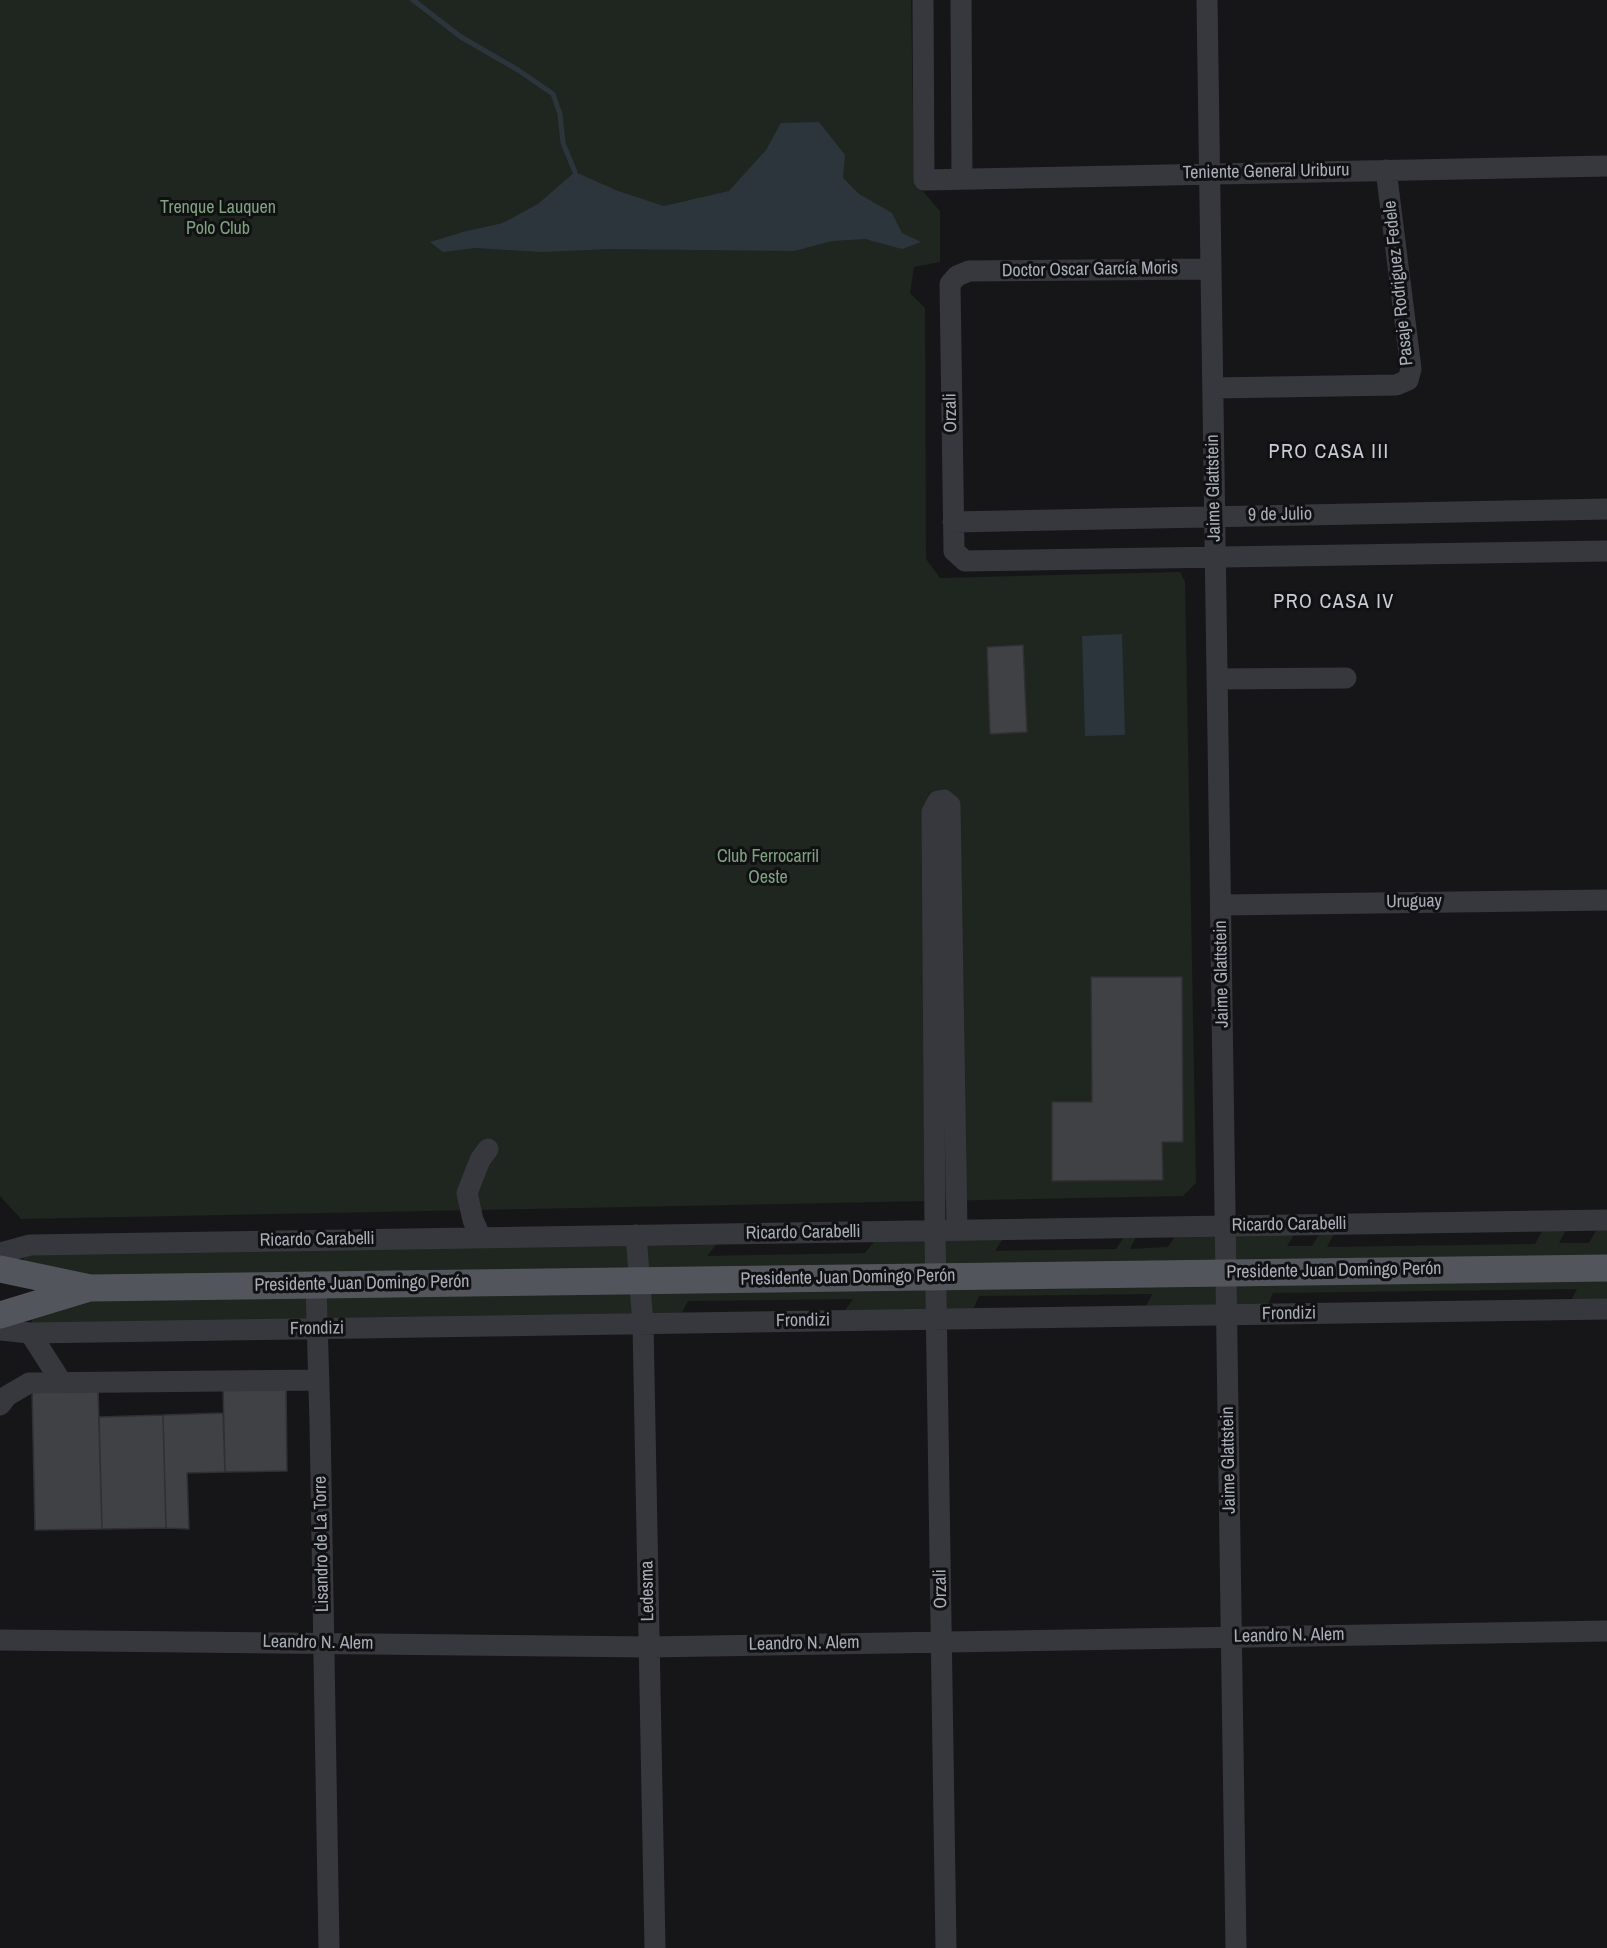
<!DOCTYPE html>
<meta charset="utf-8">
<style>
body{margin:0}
canvas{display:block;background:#161618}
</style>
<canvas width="1607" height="1948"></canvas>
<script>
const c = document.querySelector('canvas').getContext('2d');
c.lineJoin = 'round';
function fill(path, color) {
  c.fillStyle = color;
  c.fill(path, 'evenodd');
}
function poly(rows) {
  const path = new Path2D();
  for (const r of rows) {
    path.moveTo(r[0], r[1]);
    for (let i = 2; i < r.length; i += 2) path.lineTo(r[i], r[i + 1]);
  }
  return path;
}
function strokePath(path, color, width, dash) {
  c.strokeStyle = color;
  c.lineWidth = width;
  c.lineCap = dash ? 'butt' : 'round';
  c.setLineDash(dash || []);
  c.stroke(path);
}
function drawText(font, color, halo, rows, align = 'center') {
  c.font = font + ' "Archivo Narrow",sans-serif';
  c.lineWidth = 6;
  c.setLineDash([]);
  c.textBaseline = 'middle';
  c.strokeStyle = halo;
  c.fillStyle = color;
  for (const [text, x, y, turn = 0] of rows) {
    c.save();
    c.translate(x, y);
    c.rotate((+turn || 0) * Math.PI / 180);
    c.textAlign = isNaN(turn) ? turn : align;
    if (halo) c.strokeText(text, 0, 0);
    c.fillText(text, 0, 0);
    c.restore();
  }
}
const green = poly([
 [0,0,911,0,914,181,940,211,940,262,914,267,910,293,925,308,926,559,940,578,1180,572,1185,582,1196,1183,1183,1196,21,1219,0,1196],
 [1599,1225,1607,1225,1607,1258,92,1279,22,1264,25,1251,720,1240,707,1256,865,1253,878,1237,1005,1235,995,1251,1116,1249,1126,1234,1138,1233,1130,1249,1168,1247,1178,1232,1297,1230,1287,1246,1312,1246,1322,1230,1336,1230,1327,1247,1535,1244,1545,1226,1568,1226,1559,1243,1589,1243],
 [1607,1275,1607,1304,1569,1304,1577,1289,1273,1293,1266,1309,1144,1311,1152,1294,979,1296,971,1314,842,1315,853,1299,688,1301,679,1318,32,1328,32,1315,92,1297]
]);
const water = poly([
 [819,122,845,155,843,178,859,194,892,213,902,233,921,242,902,249,865,239,832,241,794,251,608,249,542,252,475,248,443,252,430,242,463,232,503,223,538,204,575,172,618,191,664,206,729,191,766,150,781,123],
 [1122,634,1125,735,1085,736,1082,636]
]);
const stream = poly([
 [413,0,461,37,518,70,553,94,560,114,563,143,575,172]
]);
const building = poly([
 [1023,645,1027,732,990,734,987,647,1023,645],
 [1091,977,1182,977,1183,1142,1162,1142,1163,1180,1052,1181,1052,1102,1092,1102,1091,977],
 [286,1386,287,1471,225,1472,223,1387,286,1386],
 [98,1388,102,1529,35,1530,32,1389,98,1388],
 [223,1413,225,1472,187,1473,189,1529,166,1528,163,1415,223,1413],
 [163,1415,166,1528,102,1529,99,1417,163,1415]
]);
const minor = poly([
 [923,0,924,180,1607,166],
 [961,0,962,178],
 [1207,0,1236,1948],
 [1211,269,969,271,957,276,950,284,954,551,965,561,1607,551],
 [1213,388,1396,385,1408,380,1411,369,1386,170],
 [953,522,1607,509],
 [1217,679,1346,678],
 [1221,905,1607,900],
 [636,1235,643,1324,655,1948],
 [481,1238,473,1220,467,1193,480,1160,488,1149],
 [0,1253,30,1245,1607,1220],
 [316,1285,320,1423,329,1948],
 [0,1330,30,1333,1607,1309],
 [30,1333,62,1383],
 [0,1405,7,1396,29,1383,319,1380],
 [0,1640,649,1647,1607,1631],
 [946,1948,935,1230,932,812,938,801,944,800,950,805,957,1230]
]);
const major = poly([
 [0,1269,90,1288,1607,1268],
 [0,1315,89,1288]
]);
const streetNames = [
 ["Teniente General Uriburu",1266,172,-1],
 ["Doctor Oscar García Moris",1090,270,-1],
 ["Pasaje Rodriguez Fedele",1399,283,-96],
 ["Orzali",951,413,-91],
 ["Jaime Glattstein",1214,488,-91],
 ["9 de Julio",1280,515,-1],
 ["Uruguay",1414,902,-1],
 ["Jaime Glattstein",1222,974,-91],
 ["Ricardo Carabelli",1289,1225,-1],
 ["Ricardo Carabelli",803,1233,-1],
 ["Ricardo Carabelli",317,1240,-1],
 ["Presidente Juan Domingo Perón",1334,1271,-1],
 ["Presidente Juan Domingo Perón",848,1278,-1],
 ["Presidente Juan Domingo Perón",362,1284,-1],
 ["Frondizi",1289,1314,-1],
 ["Frondizi",803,1321,-1],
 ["Frondizi",317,1329,-1],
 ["Jaime Glattstein",1229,1460,-91],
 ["Lisandro de La Torre",322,1544,-91],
 ["Orzali",941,1589,-91],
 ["Ledesma",648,1591,-91],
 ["Leandro N. Alem",1289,1636,-1],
 ["Leandro N. Alem",318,1643,1],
 ["Leandro N. Alem",804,1644,-1]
];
const parkNames = [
 ["Trenque Lauquen",218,208],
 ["Polo Club",218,229],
 ["Club Ferrocarril",768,857],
 ["Oeste",768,878]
];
const neighbourhoodNames = [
 ["PRO CASA III",1329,453],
 ["PRO CASA IV",1334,603]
];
fill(green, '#1e261f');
fill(water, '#2c353c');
strokePath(stream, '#2c353c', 5);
fill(building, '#404145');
strokePath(building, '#303034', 1.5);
strokePath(minor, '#37383d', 21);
strokePath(major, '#53555c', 27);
drawText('18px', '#a8adb8', '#111113', streetNames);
drawText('18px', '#7fa381', '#111113', parkNames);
c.letterSpacing = '1.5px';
drawText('20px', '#c9ccd4', '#111113', neighbourhoodNames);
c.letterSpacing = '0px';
</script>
